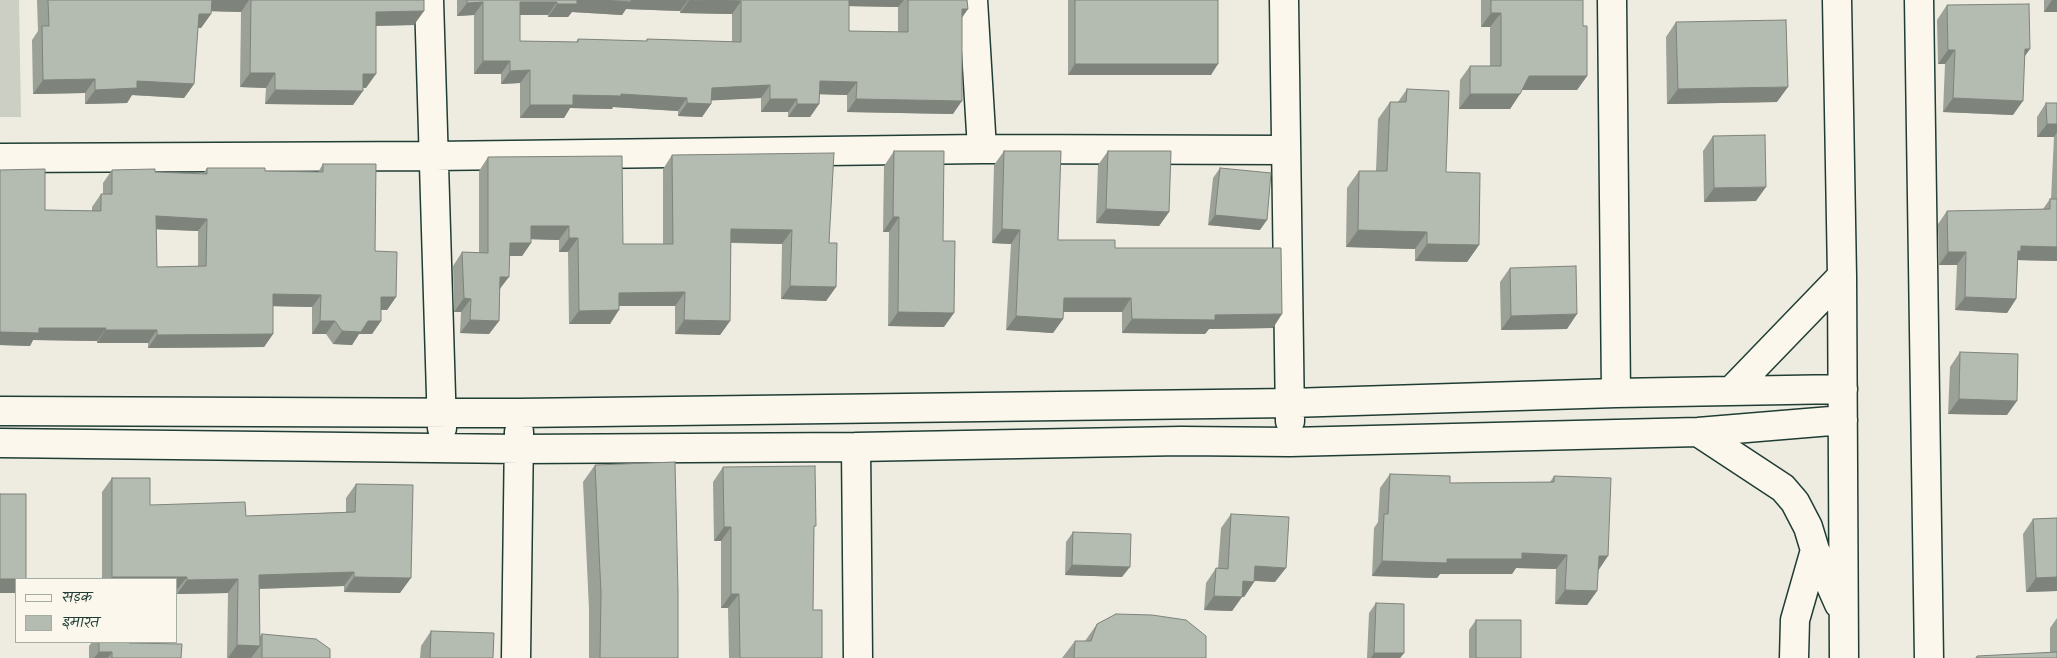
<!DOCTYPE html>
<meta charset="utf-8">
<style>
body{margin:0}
#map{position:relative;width:2057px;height:658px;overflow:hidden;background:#eeece1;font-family:Kalam,"Playpen Sans Deva",sans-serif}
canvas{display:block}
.legend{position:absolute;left:15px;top:578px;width:162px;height:65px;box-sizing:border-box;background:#fbf7ec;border:1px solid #a3ada2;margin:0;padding:6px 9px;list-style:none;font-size:15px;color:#1f3d34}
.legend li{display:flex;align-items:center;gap:10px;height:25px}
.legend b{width:25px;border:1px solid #a3ada2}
</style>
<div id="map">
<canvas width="2057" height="658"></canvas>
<ul class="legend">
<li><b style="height:6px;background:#fbf7ec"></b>सड़क</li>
<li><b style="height:14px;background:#b4bbb0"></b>इमारत</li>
</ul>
</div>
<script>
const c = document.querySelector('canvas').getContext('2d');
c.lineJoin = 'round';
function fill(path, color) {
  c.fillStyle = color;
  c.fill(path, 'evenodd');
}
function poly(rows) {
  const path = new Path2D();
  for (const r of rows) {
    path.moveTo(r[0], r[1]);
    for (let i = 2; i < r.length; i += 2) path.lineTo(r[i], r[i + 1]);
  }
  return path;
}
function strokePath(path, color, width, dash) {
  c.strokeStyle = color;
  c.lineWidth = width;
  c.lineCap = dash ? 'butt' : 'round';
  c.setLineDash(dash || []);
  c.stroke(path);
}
const green = poly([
 [0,0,19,0,21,117,0,117]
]);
const minor = poly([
 [429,0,442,428],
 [973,0,982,149],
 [1284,0,1290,421],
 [1612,0,1616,393],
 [1837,0,1842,276,1844,658],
 [1919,0,1929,658],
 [0,158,434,156,982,149,1285,150],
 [1731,391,1842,276],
 [0,411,519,413,1290,403,1616,393,1843,389],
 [1698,432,1783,488,1795,502,1808,527,1815,550,1839,604],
 [0,443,520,449,856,447,1181,441,1290,442,1698,432,1843,420],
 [856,447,858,658],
 [516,658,519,432],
 [1794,658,1795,620,1815,550]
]);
const wall = poly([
 [37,0,424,0,414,25,376,26,366,88,363,88,353,105,265,104,266,88,240,87,241,12,211,11,211,14,201,28,198,28,194,84,184,98,132,95,127,103,85,104,85,93,33,94,32,40,38,31],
 [457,0,967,0,968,9,962,17,953,114,847,112,847,95,819,94,819,104,810,117,788,117,788,112,761,112,761,98,711,100,711,104,702,117,678,116,678,111,613,107,612,109,570,108,564,118,520,118,520,83,501,84,501,74,474,74,474,15,457,16],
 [849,6,898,7,898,32,849,31],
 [626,9,680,11,680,13,732,14,732,42,647,39,646,41,578,39,576,42,520,41,520,15,548,15,548,17,568,17,572,12,622,15],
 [1068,0,1218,0,1211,75,1068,75],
 [1481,0,1583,0,1583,26,1587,76,1577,90,1522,90,1510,109,1459,109,1460,80,1470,66,1490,66,1490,27,1481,27],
 [2044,0,2057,0,2057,12,2044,12],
 [1947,5,2025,56,2013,115,1943,112,1945,64,1938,64,1937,20],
 [1676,22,1777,102,1667,104,1666,37],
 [1407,89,1446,172,1479,245,1467,262,1415,261,1415,249,1346,247,1347,188,1359,171,1376,171,1378,119,1390,102,1398,102],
 [2046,103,2057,103,2057,261,2018,260,2016,299,2007,313,1955,310,1957,265,1939,265,1938,224,1947,211,2043,209,2050,199,2051,199,2054,137,2037,137,2037,117],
 [1713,136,1756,201,1704,202,1703,151],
 [894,151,943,241,944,327,888,326,889,232,883,232,884,166],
 [1004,151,1058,240,1115,248,1273,328,1209,329,1205,334,1122,333,1122,312,1063,312,1063,319,1053,333,1006,330,1011,244,992,243,994,165],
 [1108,151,1169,212,1159,226,1096,223,1098,165],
 [672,155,829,243,836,287,826,301,781,299,782,244,731,243,730,321,720,335,675,334,675,306,619,306,610,324,569,324,568,252,559,252,559,240,531,239,531,243,522,256,509,256,500,289,499,321,489,334,460,333,461,312,454,312,453,266,462,252,479,253,479,171,488,157,623,244,663,244,663,169],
 [323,164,375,251,396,297,387,310,381,310,381,321,372,334,359,334,352,345,333,344,326,334,312,334,312,307,273,306,273,334,264,347,148,348,148,343,97,343,97,341,33,340,30,346,0,345,0,170,45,210,92,211,92,207,101,194,103,194,103,183,112,170,203,174,207,168,265,171,318,172],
 [156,229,198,231,198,266,157,267],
 [1220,168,1260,230,1208,225,1213,178],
 [1510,268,1567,329,1501,330,1500,282],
 [1960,352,2007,415,1948,414,1950,367],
 [595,465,678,658,589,658,589,609,583,482],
 [723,467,814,529,813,610,822,658,729,658,728,608,721,608,721,541,714,541,713,482],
 [1390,474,1450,483,1550,482,1554,476,1598,570,1597,591,1587,605,1555,604,1556,569,1516,568,1512,574,1440,574,1437,578,1372,576,1374,528,1378,522,1380,488],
 [112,478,150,505,246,516,346,512,346,498,356,484,400,593,344,592,344,586,260,589,260,636,262,634,330,658,227,658,228,593,177,594,177,591,176,591,176,579,102,579,102,492],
 [1231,514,1275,582,1254,581,1254,582,1244,597,1242,597,1232,611,1204,610,1206,583,1216,568,1218,568,1221,528],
 [2057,518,2057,591,2026,592,2023,534,2033,519],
 [1073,532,1122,577,1065,575,1066,542],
 [1376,603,1404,653,1400,658,1367,658,1369,613],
 [2057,618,2057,658,1975,658,1977,656,2050,653,2050,628],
 [1476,620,1521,658,1469,658,1469,630],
 [1097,624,1206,658,1062,658,1075,641,1085,641],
 [431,631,493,658,420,658,421,646],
 [92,642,129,643,181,658,89,658,89,646]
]);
const shadedWall = poly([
 [210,0,249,0,241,12,202,11],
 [577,0,688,0,680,11,626,9,622,15,572,12,568,17,548,17,557,4],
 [689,0,741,1,732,14,680,13],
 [844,0,904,0,898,7,840,6],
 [2052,0,2057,0,2057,12,2044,12],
 [483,2,474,15,457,16,467,3],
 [520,2,557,2,548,15,511,15],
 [962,9,968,9,959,22],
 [424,11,414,25,366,26,376,12],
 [1491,13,1501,13,1490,27,1481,27],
 [199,14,211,14,201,28,189,28],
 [2025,49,2030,49,2020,63],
 [1948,50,1955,50,1945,64,1938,64],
 [483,61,510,61,501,74,474,74],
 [1075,64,1218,64,1211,75,1068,75],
 [530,70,520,83,501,84,510,71],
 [250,73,275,73,266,88,240,87],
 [363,74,376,74,366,88,353,88],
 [1529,76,1587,76,1577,90,1519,90],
 [95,79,85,93,33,94,43,80],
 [137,81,194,84,184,98,132,95,127,103,85,104,95,90],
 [820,81,857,82,847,95,810,94],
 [770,85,761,98,702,101,712,88],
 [1788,87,1777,102,1667,104,1678,89],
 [275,90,363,91,353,105,265,104],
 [621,94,687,98,678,111,613,107,612,109,570,108,564,118,520,118,530,105,573,95],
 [1470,94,1520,94,1510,109,1459,109],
 [1953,98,2023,101,2013,115,1943,112],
 [770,99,797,99,788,112,761,112],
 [856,99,962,101,953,114,847,112],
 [687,103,711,104,702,117,678,116],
 [797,104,819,104,810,117,788,117],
 [2047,124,2057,124,2057,132,2054,137,2037,137],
 [1766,187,1756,201,1704,202,1714,188],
 [1106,209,1169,212,1159,226,1096,223],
 [1215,215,1267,220,1260,230,1208,225],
 [156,216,207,219,198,231,147,229],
 [893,217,899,217,889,232,883,232],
 [531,226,569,226,559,240,522,239],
 [731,229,792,230,782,244,722,242],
 [1002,229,1020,230,1011,244,992,243],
 [1358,230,1427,232,1415,249,1346,247],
 [569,238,578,238,568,252,559,252],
 [510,243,531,243,522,256,500,256],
 [1427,244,1479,245,1467,262,1415,261],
 [2021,246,2057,247,2057,261,2015,260,2012,264],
 [1948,252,1966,252,1957,265,1939,265],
 [500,277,509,277,499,290],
 [790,286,836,287,826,301,781,299],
 [685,292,675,306,609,306,619,293],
 [273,294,321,295,312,307,264,306],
 [381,297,396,297,387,310,372,309],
 [1965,297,2016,299,2007,313,1955,310],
 [464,298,471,299,461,312,454,312],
 [1064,298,1131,298,1122,312,1054,312],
 [619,310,610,324,569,324,579,311],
 [898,312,954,313,944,327,888,326],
 [1282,314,1273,328,1209,329,1205,334,1122,333,1132,319,1215,315],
 [1577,314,1567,329,1501,330,1511,316],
 [1016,316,1063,319,1053,333,1006,330],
 [470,320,499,321,489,334,460,333],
 [684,320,730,321,720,335,675,334],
 [320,321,335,321,326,334,312,334],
 [368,321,381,321,372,334,359,334,352,345,333,344,342,331],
 [39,328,106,328,97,341,33,340,30,346,0,345,0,332],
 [105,330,157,330,148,343,97,343],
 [273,334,264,347,148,348,157,335],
 [1959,399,2017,401,2007,415,1948,414],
 [724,527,731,527,721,541,714,541],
 [1522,553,1567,555,1556,569,1516,568,1512,574,1440,574,1437,578,1372,576,1382,561],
 [1599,556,1608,556,1598,571],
 [1072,565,1130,567,1122,577,1065,575],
 [1255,566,1286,568,1275,582,1245,580],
 [354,572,344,586,249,589,259,575],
 [112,577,187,577,176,591,176,579,111,579],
 [354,577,411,578,400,593,344,592],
 [2057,577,2057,591,2026,592,2036,578],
 [0,579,16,579,16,592,15,593,0,593],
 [238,579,228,593,177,594,187,580],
 [1243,581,1254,582,1244,597,1233,596],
 [1565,590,1597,591,1587,605,1555,604],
 [731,594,739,594,728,608,721,608],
 [1214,596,1242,597,1232,611,1204,610],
 [237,645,260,646,251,658,228,658],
 [99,652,112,652,108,658,94,658],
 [1374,653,1404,653,1400,658,1371,658]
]);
const building = poly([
 [48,0,212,0,211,14,199,14,194,84,137,81,137,88,95,90,95,79,43,80,42,26,49,26,48,0],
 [251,0,424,0,424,11,376,12,376,74,363,74,363,91,275,90,275,73,250,73,251,0],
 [467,0,577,0,577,4,557,4,557,2,520,2,520,41,578,42,578,39,647,41,647,39,741,42,741,1,701,0,849,0,849,31,908,32,908,0,967,0,968,9,962,9,962,101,856,99,857,82,820,81,819,104,797,104,797,99,770,99,770,85,712,88,711,104,687,103,687,98,621,94,621,96,573,95,573,105,530,105,530,70,510,71,510,61,483,61,483,2,467,3,467,0],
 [601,0,631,0,631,2,601,0],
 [1075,0,1218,0,1218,64,1075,64,1075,0],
 [1491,0,1583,0,1583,26,1587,26,1587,76,1529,76,1520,94,1470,94,1470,66,1501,66,1501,13,1491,13,1491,0],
 [2029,4,2030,49,2025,49,2023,101,1953,98,1955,50,1948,50,1947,5,2029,4],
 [1786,20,1788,87,1678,89,1676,22,1786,20],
 [1407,89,1449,91,1446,172,1480,173,1479,245,1427,244,1427,232,1358,230,1359,171,1387,171,1390,102,1406,102,1407,89],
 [2046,103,2057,103,2057,124,2047,124,2046,103],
 [1765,135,1766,187,1714,188,1713,136,1765,135],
 [894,151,944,151,943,241,955,241,954,313,898,312,899,217,893,217,894,151],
 [1004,151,1061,151,1058,240,1115,240,1115,248,1281,248,1282,314,1215,315,1215,320,1132,319,1131,298,1064,298,1063,319,1016,316,1020,230,1002,229,1004,151],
 [1108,151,1171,151,1169,212,1106,209,1108,151],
 [834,153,829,243,837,243,836,287,790,286,792,230,731,229,730,321,684,320,685,292,619,293,619,310,579,311,578,238,569,238,569,226,531,226,531,243,510,243,509,277,500,277,499,321,470,320,471,299,464,298,462,252,488,253,488,157,622,156,623,244,673,244,672,155,834,153],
 [323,164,376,164,375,251,397,252,396,297,381,297,381,321,368,321,361,332,342,331,335,321,320,321,321,295,273,294,273,334,157,335,157,330,105,330,106,328,39,328,39,333,0,332,0,170,45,169,45,210,101,211,101,194,112,194,112,170,155,169,155,172,207,174,207,168,265,168,265,171,323,172,323,164],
 [156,216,207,219,206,266,157,267,156,216],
 [1220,168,1271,173,1267,220,1215,215,1220,168],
 [2050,199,2057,199,2057,247,2021,246,2021,251,2018,251,2016,299,1965,297,1966,252,1948,252,1947,211,2050,209,2050,199],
 [1576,266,1577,314,1511,316,1510,268,1576,266],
 [1960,352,2018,354,2017,401,1959,399,1960,352],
 [675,462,678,590,678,658,600,658,601,593,595,465,675,462],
 [815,466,816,526,814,526,813,610,822,610,822,658,740,658,739,594,731,594,731,527,724,527,723,467,815,466],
 [1390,474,1450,476,1450,483,1554,482,1554,476,1611,478,1608,556,1599,556,1597,591,1565,590,1567,555,1522,553,1522,559,1447,559,1447,563,1382,561,1384,514,1388,514,1390,474],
 [112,478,150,478,150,505,245,502,246,516,355,512,356,484,413,485,411,578,354,577,354,572,259,575,260,646,237,645,238,579,187,580,187,577,112,577,112,478],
 [0,494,26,494,26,579,0,579,0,494],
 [1231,514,1289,517,1286,568,1255,566,1254,582,1243,581,1242,597,1214,596,1216,568,1228,569,1231,514],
 [2057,518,2057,577,2036,578,2033,519,2057,518],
 [1073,532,1131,534,1130,567,1072,565,1073,532],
 [1376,603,1404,604,1404,653,1374,653,1376,603],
 [1116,614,1152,615,1186,620,1206,636,1206,658,1074,658,1075,641,1091,641,1097,624,1116,614],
 [1476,620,1521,620,1521,658,1476,658,1476,620],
 [431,631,494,633,493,658,430,658,431,631],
 [262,634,316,639,330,649,330,658,262,658,262,634],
 [99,642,129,642,129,643,182,644,181,658,112,658,112,652,99,652,99,642],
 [2057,652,2057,658,1977,658,1977,656,2057,652]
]);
fill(green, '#cbcfc4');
strokePath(minor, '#1f3d34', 31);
strokePath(minor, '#fbf7ec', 28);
fill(wall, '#9ba197');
fill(shadedWall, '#7e837b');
fill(building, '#b4bbb0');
strokePath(building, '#7e837b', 1);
</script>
